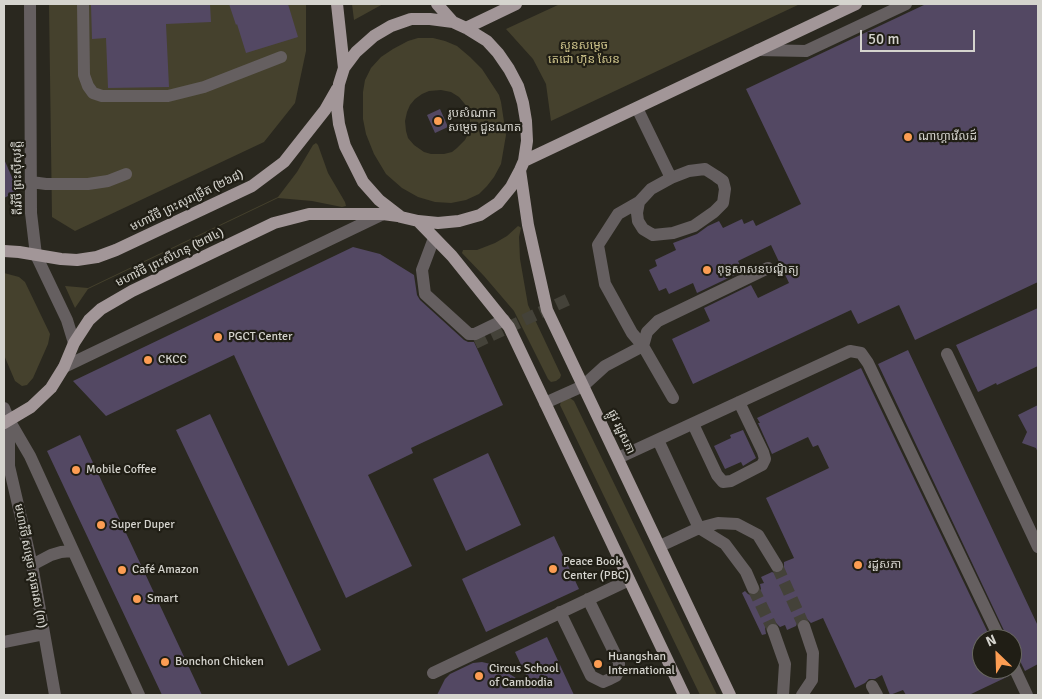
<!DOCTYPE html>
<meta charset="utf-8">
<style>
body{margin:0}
#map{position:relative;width:1042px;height:699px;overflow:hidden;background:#2a281f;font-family:Signika,sans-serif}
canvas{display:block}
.frame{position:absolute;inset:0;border:5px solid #d5d4ce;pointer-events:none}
.north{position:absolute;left:972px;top:629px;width:50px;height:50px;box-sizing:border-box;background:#201e15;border:1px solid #68675f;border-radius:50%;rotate:336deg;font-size:14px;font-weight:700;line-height:20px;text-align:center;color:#d5d4ce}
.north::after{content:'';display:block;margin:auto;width:18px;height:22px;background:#fc9d53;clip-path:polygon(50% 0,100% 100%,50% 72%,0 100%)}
.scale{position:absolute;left:860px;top:30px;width:115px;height:22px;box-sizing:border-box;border:2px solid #d5d4ce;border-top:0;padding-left:6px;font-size:15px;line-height:18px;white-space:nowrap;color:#d5d4ce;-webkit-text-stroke:4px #201e15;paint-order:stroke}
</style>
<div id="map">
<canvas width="1042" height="699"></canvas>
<div class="frame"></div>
<div class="north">N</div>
<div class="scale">50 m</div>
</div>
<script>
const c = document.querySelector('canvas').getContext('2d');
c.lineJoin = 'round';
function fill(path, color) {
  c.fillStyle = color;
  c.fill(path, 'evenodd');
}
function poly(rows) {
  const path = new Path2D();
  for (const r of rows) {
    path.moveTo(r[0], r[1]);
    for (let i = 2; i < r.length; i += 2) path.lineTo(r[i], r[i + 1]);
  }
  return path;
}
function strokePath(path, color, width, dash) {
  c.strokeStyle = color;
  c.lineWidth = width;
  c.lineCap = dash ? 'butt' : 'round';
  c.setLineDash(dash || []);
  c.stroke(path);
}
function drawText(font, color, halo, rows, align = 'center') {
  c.font = font + ' Signika,"Noto Sans Khmer",sans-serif';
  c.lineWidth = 4.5;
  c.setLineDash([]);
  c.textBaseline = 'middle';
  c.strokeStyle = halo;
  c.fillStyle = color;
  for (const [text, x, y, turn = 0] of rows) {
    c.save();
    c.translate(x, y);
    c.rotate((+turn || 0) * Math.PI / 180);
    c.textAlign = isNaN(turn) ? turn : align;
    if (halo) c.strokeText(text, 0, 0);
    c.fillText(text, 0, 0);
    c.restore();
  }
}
const green = poly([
 [49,4,306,4,306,51,295,103,264,142,75,231,52,217],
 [352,4,383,4,354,20],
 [560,4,800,4,551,121,546,84,533,59,506,29],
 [418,38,433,38,445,41,457,46,470,57,482,69,499,95,501,102,506,135,501,164,494,177,487,186,479,194,466,200,451,203,435,202,418,197,402,188,386,174,374,154,366,134,363,119,363,92,365,80,371,68,381,57,393,49,408,41],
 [441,90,451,92,459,97,464,103,468,108,470,117,470,124,469,132,465,140,457,148,452,152,444,154,431,154,424,152,414,145,408,138,406,131,405,121,407,112,410,105,415,99,422,94,429,91],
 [316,143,318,145,328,173,345,202,346,206,342,207,312,201,278,198,88,289,75,308,65,286,88,288,278,197,297,172,313,145],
 [518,226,520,227,521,228,519,237,520,259,528,305,561,375,560,378,556,381,551,382,548,379,514,311,484,276,462,253,463,250,477,250,495,243,507,236],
 [4,273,19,277,25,282,50,334,48,344,33,378,27,385,22,386,15,381,4,355],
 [570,398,574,401,717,695,700,695,560,405,561,402]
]);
const building = poly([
 [104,4,210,4,211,22,166,24,169,87,108,88,106,38,92,39,91,5],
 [229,4,288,4,298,37,246,53,237,24,236,25],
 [926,4,1038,4,1038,282,915,340,899,305,858,324,851,310,693,384,672,339,710,321,704,308,751,285,758,298,789,283,771,245,738,261,743,271,697,293,693,283,669,294,666,288,659,291,649,270,657,266,655,260,676,250,673,243,697,234,708,226,719,221,723,228,742,219,744,224,753,220,756,226,801,204,746,89],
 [440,109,448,127,435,133,427,115],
 [4,159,18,191,4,198],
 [353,247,380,254,414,275,417,295,420,300,464,340,468,342,474,342,503,405,411,448,413,453,368,475,412,566,346,598,234,355,106,416,73,381],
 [1038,308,1038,366,997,385,996,383,978,392,956,345],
 [908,350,1038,626,1038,664,1025,671,1019,659,1016,656,1012,655,1012,639,1008,639,878,364],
 [861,368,991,639,982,639,982,669,1006,669,1009,676,969,695,906,695,903,690,890,695,882,675,875,679,869,679,865,683,855,688,823,618,811,623,806,618,801,618,798,621,796,626,787,630,785,625,780,627,775,622,771,622,767,624,765,628,766,634,762,635,742,593,745,591,748,594,752,596,757,595,761,589,760,584,764,583,761,577,772,572,777,574,781,573,784,569,784,562,794,558,766,498,829,468,818,445,813,447,808,437,772,454,758,423,760,423,757,418],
 [1038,405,1038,453,1036,448,1022,443,1027,432,1018,415],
 [210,414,321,650,288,666,176,430],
 [743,430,756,458,743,466,741,462,725,469,714,446,731,438,730,435],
 [80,435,202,695,162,695,47,451],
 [488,453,521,525,466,551,433,479],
 [554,536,579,589,486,632,462,579],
 [547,637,574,695,437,695,445,679,450,674,473,663,482,662,495,665,532,688,515,652]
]);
const minorTunnel = poly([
 [475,343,569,299],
 [777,566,804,626],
 [753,588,773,630]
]);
const minor = poly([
 [30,4,31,213,36,255,67,320,74,343],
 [83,4,84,75,88,86,93,93,102,96,168,96,204,87,281,57],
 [758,50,806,51,906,4],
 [637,108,671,178],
 [705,169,716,176,723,181,725,189,723,203,714,212,694,226,673,233,653,235,643,229,638,221,637,213,639,202,651,189,671,178,689,171,705,169],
 [31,182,46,184,88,184,108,181,126,174],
 [639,202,618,214,598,245,605,284,632,333,643,346,673,398],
 [434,238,422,270,425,294,469,334,475,334,504,320],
 [947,354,1038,547],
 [64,367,383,214],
 [545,403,583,386,605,366,643,346,647,332,658,321,768,268],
 [4,408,9,420,9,466,32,565,55,695],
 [9,420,30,456,139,695],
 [693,424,717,475,723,482,731,481,762,465,765,459,763,452,739,402],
 [658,440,699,528,725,544,746,572,753,588],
 [618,458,850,351,861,353,868,363,1000,639],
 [660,546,699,528,718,523,737,524,758,535,777,566],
 [32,565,51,555,61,552,72,551],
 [560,612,591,676,603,682,610,679,616,676,619,670,619,662,588,599],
 [773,630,785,664,783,695],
 [4,642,44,634],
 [1012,663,1027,695],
 [433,673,629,580],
 [872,686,877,695],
 [802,695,812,680,813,653,804,626]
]);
const major = poly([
 [337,4,344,68],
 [437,4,453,22],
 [411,19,430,19,453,22,466,28,487,41,498,53,509,69,518,86,523,103,526,121,527,141,524,161,520,170,511,187,498,203,480,215,459,221,438,223,418,221,401,217,379,200,363,182,345,146,339,124,337,107,339,84,344,68,356,52,374,36,391,26,411,19],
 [466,28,516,4],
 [524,161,856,4],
 [520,170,528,225,547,310,730,695],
 [418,221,452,256,509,327,684,695],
 [4,251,19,252,61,259,77,260,97,257,116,250,252,186,284,162,325,110,337,89],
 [4,423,31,407,51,388,64,367,74,343,89,320,101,309,132,291,274,223,309,214,383,214,398,216]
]);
const markers = [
 [438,121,5,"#fc9d53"],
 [908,137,5,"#fc9d53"],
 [707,270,5,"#fc9d53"],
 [218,337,5,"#fc9d53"],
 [148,360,5,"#fc9d53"],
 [76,470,5,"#fc9d53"],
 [101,525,5,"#fc9d53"],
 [858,565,5,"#fc9d53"],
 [553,569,5,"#fc9d53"],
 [122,570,5,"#fc9d53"],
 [137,599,5,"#fc9d53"],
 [165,662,5,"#fc9d53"],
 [598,664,5,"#fc9d53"],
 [479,676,5,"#fc9d53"]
];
const parkNames = [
 ["សួនសម្តេច",584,46],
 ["តេជោ ហ៊ុន សែន",584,60]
];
const poiNames = [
 ["រូបសំណាក",448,114],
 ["សម្ដេច ជួនណាត",448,128],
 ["ណាហ្គាវើលដ៍",918,137],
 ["ពុទ្ធសាសនបណ្ឌិត្យ",717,270],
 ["PGCT Center",228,337],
 ["CKCC",158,360],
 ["Mobile Coffee",86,470],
 ["Super Duper",111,525],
 ["Peace Book",563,562],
 ["Center (PBC)",563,576],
 ["រដ្ឋសភា",868,565],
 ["Café Amazon",132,570],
 ["Smart",147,599],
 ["Huangshan",608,657],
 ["International",608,671],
 ["Bonchon Chicken",175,662],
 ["Circus School",489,669],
 ["of Cambodia",489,683]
];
const streetNames = [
 ["តីរវិថី ព្រះស៊ីសុវត្តិ",18,178,-91],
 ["មហាវិថី ព្រះសុរាម្រឹត (២៦៨)",187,201,-26],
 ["មហាវិថី ព្រះសីហនុ (២៧៤)",170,258,-26],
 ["ផ្លូវ រដ្ឋសភា",621,432,65],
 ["មហាវិថី សម្តេច សុធារស (៣)",30,566,79]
];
fill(green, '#45412d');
fill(building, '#534863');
strokePath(minorTunnel, '#444239', 12, [12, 6]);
strokePath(minor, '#655f60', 12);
strokePath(major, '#a29698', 12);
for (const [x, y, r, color] of markers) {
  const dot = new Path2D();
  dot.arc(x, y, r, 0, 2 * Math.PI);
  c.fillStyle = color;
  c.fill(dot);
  strokePath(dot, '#201e15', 2);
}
drawText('12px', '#cbc189', '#201e15', parkNames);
drawText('12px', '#d5d4ce', '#201e15', poiNames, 'left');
drawText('12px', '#d5d4ce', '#201e15', streetNames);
</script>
